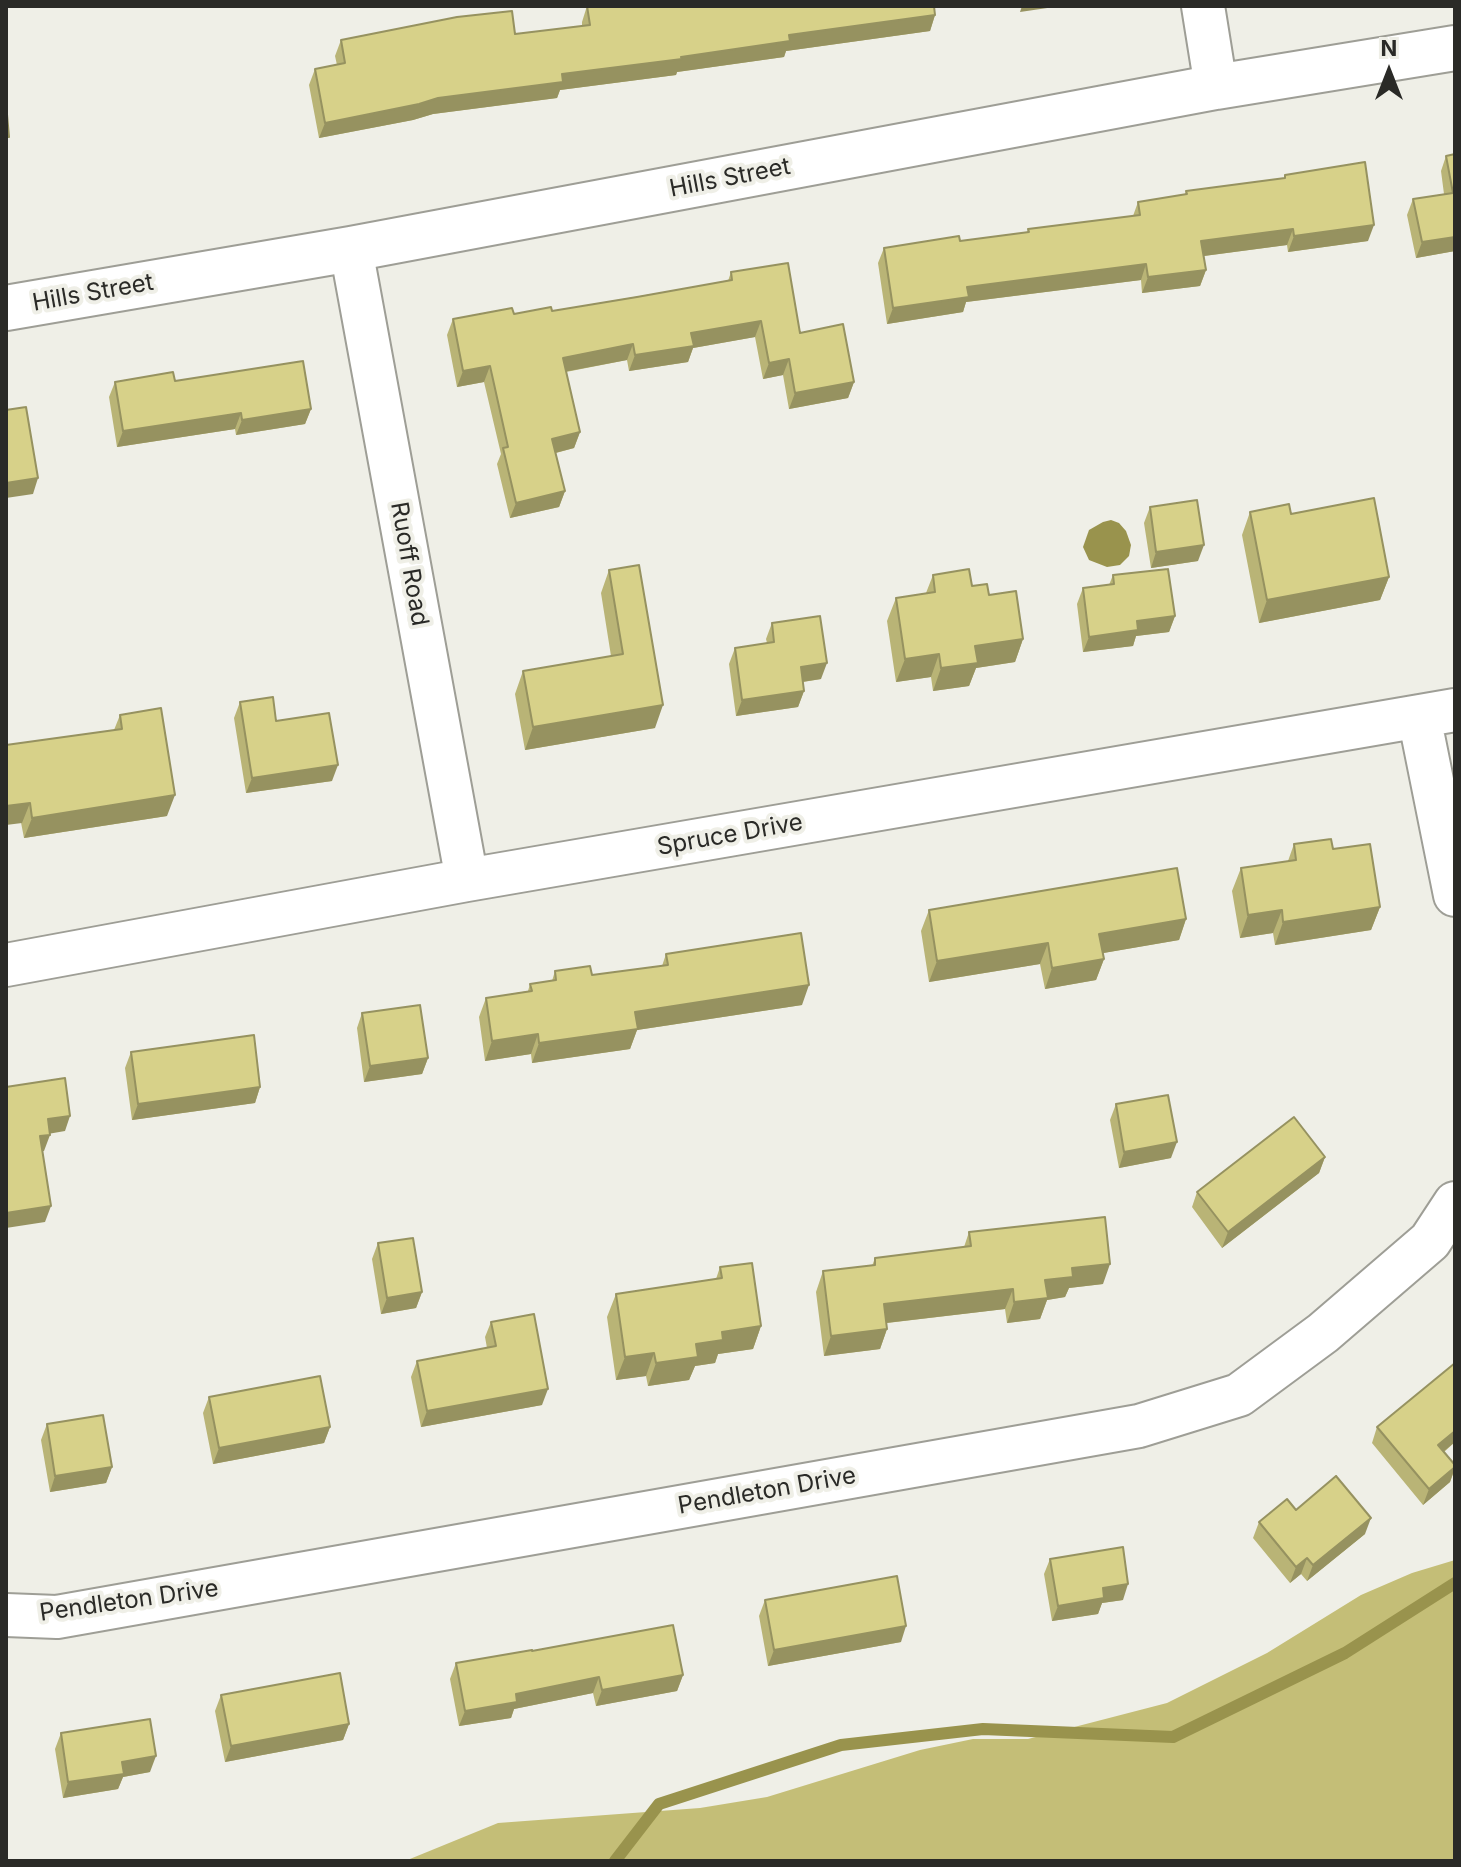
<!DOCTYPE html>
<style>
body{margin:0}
#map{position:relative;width:1461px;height:1867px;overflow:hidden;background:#efefe7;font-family:Inter,sans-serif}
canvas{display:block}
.frame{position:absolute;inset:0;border:8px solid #2a2a27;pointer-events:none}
.north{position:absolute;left:1349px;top:32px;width:80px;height:80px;-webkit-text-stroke:6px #efefe7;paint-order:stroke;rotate:0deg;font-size:22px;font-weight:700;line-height:32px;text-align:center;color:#2a2a27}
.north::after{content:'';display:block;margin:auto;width:28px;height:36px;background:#2a2a27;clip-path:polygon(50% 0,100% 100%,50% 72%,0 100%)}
</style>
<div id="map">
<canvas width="1461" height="1867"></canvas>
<div class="frame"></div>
<div class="north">N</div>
</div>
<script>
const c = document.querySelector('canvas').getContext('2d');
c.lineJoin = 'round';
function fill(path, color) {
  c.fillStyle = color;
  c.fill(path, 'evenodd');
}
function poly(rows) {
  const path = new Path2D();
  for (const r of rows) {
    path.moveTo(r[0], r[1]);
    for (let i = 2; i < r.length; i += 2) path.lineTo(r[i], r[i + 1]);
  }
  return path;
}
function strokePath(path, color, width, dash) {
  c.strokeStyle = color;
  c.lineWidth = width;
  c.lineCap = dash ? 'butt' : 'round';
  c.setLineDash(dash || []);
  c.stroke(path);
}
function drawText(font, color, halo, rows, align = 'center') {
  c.font = font + ' Inter,sans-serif';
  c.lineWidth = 8;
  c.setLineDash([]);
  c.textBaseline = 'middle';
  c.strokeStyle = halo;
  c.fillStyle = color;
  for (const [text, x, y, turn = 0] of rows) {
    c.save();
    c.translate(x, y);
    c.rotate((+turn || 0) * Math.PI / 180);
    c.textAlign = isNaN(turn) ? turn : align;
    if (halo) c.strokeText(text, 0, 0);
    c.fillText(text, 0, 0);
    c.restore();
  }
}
const forest = poly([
 [1455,1560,1455,1861,405,1861,498,1823,700,1808,767,1797,920,1750,973,1739,1028,1739,1167,1703,1267,1653,1361,1595,1412,1573]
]);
const water = poly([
 [1111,520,1119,523,1126,531,1131,545,1129,556,1120,565,1107,567,1089,560,1083,547,1089,530,1103,522]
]);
const stream = poly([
 [615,1861,659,1804,841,1745,983,1729,1173,1737,1345,1653,1455,1583]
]);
const minor = poly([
 [1203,6,1216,87],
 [351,249,467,880],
 [1419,716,1455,895],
 [6,965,467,880,1455,710],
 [6,1615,57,1617,1139,1426,1239,1395,1323,1333,1430,1241,1455,1203]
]);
const tertiary = poly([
 [6,308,351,249,1216,87,1455,48]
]);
const wall = poly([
 [587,6,935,15,930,31,786,51,784,57,677,72,676,75,560,90,557,98,433,114,413,120,319,138,309,85,315,69,337,65,335,56,341,40,515,34,582,26,582,22],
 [1455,154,1455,251,1416,258,1407,215,1413,199,1444,194,1441,171,1446,156],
 [1285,175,1368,241,1288,252,1287,245,1204,256,1206,270,1200,286,1142,293,1141,280,966,302,963,312,887,324,878,263,884,248,960,241,1027,232,1028,229,1133,216,1138,202,1185,194,1186,191,1284,178],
 [731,272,854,382,848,398,789,409,783,375,763,379,755,337,693,348,688,362,629,371,627,360,566,372,580,432,574,448,556,453,565,491,559,507,510,518,497,464,501,454,484,382,457,387,447,335,453,319,552,311,728,281],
 [175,381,311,409,305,424,236,435,235,429,117,447,109,397,115,382],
 [1150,507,1198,561,1151,568,1144,523],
 [1250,512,1291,514,1389,577,1380,600,1259,623,1242,535],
 [609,570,655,728,525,750,515,694,523,671,611,656,601,593],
 [933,575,972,586,989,595,1023,639,1015,662,976,668,969,686,933,691,931,677,896,682,887,621,896,598,926,593],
 [1113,575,1175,616,1169,632,1136,636,1133,646,1083,652,1077,604,1083,588,1109,585],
 [772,623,821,679,803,682,804,691,798,707,736,716,729,664,735,648,767,643,766,639],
 [240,702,276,721,332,781,246,793,234,718],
 [120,715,167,816,24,838,6,745,114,730],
 [1294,844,1333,849,1380,907,1371,930,1275,945,1273,933,1240,938,1232,891,1241,868,1288,861],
 [929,910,1186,919,1179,940,1103,953,1104,959,1096,980,1045,989,1040,964,929,982,921,931],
 [666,954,802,1005,637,1030,630,1049,532,1063,531,1054,485,1061,479,1017,486,998,528,991,530,984,552,981,555,971,592,975,662,966],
 [362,1013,428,1058,422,1074,364,1082,357,1028],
 [131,1052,260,1087,255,1103,132,1120,125,1068],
 [1116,1104,1171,1158,1119,1168,1110,1120],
 [1325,1157,1319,1173,1222,1248,1192,1207,1197,1192],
 [969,1232,1103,1284,1069,1288,1065,1297,1047,1300,1040,1319,1007,1323,1005,1309,887,1323,887,1329,880,1349,824,1356,816,1292,823,1271,872,1266,875,1258,964,1247],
 [378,1243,422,1292,416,1308,381,1314,372,1259],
 [720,1267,761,1326,753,1349,718,1354,715,1363,695,1366,689,1380,648,1386,646,1376,616,1380,607,1317,616,1294,716,1279],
 [491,1322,542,1405,421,1427,411,1377,417,1361,487,1348,485,1337],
 [1455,1363,1455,1442,1444,1452,1455,1465,1455,1469,1450,1482,1423,1505,1372,1443,1377,1427],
 [209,1397,330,1427,324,1443,213,1464,203,1413],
 [47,1424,112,1467,106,1483,50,1492,41,1440],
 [1296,1510,1365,1534,1307,1581,1301,1574,1290,1583,1253,1538,1259,1522],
 [1050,1559,1123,1600,1102,1603,1098,1614,1052,1621,1044,1574],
 [765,1600,901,1642,768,1666,759,1616],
 [532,1651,683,1675,677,1691,596,1706,593,1693,514,1709,511,1718,459,1726,450,1679,456,1663],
 [221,1695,349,1724,343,1740,225,1762,215,1711],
 [61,1733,150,1772,123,1777,118,1789,63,1798,55,1749]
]);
const shadedWall = poly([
 [1022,6,1061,6,1020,12],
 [935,15,930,31,786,51,784,57,677,72,676,75,560,90,557,98,433,114,413,120,319,138,325,123,438,98,562,74,681,57,789,35],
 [1374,225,1368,241,1288,252,1294,236],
 [1293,229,1287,245,1196,257,1201,241],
 [1455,237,1455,251,1416,258,1422,242],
 [1146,264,1141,280,966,302,963,312,887,324,893,308,967,287],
 [1206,270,1200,286,1142,293,1148,277],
 [761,321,755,337,693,348,688,362,629,371,635,355,691,333],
 [633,344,627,360,558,373,563,358],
 [789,359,783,375,763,379,769,363],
 [490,366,484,382,457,387,463,371],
 [854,382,848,398,789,409,795,393],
 [311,409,305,424,236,435,242,420],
 [241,413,235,429,117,447,123,431],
 [580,432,574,448,547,455,552,439],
 [38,478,33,494,6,498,6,483],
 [565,491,559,507,510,518,516,503],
 [1204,545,1198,561,1151,568,1156,552],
 [1389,577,1380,600,1259,623,1267,600],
 [1175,616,1169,632,1136,636,1133,646,1083,652,1089,637,1137,621],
 [1023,639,1015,662,976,668,969,686,933,691,941,668,975,646],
 [939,654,931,677,896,682,905,659],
 [827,663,821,679,795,683,801,667],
 [804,691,798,707,736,716,742,700],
 [663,705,655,728,525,750,533,727],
 [338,765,332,781,246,793,252,778],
 [175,795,167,816,24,838,32,818],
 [30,803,22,823,6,825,6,806],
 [1380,907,1371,930,1275,945,1283,922],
 [1282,910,1273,933,1240,938,1248,915],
 [1186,919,1179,940,1092,955,1099,934],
 [1048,943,1040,964,929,982,937,961],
 [1104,959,1096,980,1045,989,1052,968],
 [809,985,802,1005,637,1030,630,1049,532,1063,539,1043,635,1012],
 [538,1034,531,1054,485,1061,492,1041],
 [428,1058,422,1074,364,1082,370,1066],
 [260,1087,255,1103,132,1120,138,1104],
 [70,1116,65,1131,42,1135,48,1119],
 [50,1135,44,1151,34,1152,40,1136],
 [1177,1142,1171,1158,1119,1168,1124,1152],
 [1325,1157,1319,1173,1222,1248,1228,1232],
 [51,1206,45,1222,6,1228,6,1213],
 [1110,1264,1103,1284,1069,1288,1065,1297,1047,1300,1040,1319,1007,1323,1014,1302,1045,1280,1072,1268],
 [1013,1289,1005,1309,877,1324,884,1304],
 [422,1292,416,1308,381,1314,387,1298],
 [761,1326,753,1349,718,1354,715,1363,695,1366,689,1380,648,1386,656,1363,722,1332],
 [887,1329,880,1349,824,1356,831,1336],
 [654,1353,646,1376,616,1380,625,1357],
 [548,1389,542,1405,421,1427,427,1411],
 [330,1427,324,1443,213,1464,219,1448],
 [1455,1431,1455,1442,1432,1461,1438,1445],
 [112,1467,106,1483,50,1492,55,1476],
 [1455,1467,1450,1482,1423,1505,1429,1489],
 [1371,1518,1365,1534,1307,1581,1313,1565],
 [1307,1558,1301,1574,1290,1583,1296,1567],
 [1128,1584,1123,1600,1102,1603,1098,1614,1052,1621,1058,1606,1103,1588],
 [906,1626,901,1642,768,1666,774,1650],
 [683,1675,677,1691,596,1706,602,1690],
 [599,1677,593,1693,514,1709,511,1718,459,1726,465,1711,516,1694],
 [349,1724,343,1740,225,1762,231,1746],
 [156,1756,150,1772,123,1777,118,1789,63,1798,68,1782,122,1762]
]);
const building = poly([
 [587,6,934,6,935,15,789,35,790,41,681,57,682,59,562,74,563,82,438,98,419,104,325,123,315,69,345,63,341,40,457,17,512,11,515,34,590,25,587,6],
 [6,103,9,137,6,137,6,103],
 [1455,154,1455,237,1422,242,1413,199,1453,193,1446,156,1455,154],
 [1365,162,1374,225,1294,236,1293,229,1201,241,1206,270,1148,277,1146,264,967,287,969,297,893,308,884,248,959,236,960,241,1029,232,1028,229,1140,215,1138,202,1187,194,1186,191,1285,178,1285,175,1365,162],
 [788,263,800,333,843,324,854,382,795,393,789,359,769,363,761,321,691,333,694,346,635,355,633,344,563,358,580,432,552,439,565,491,516,503,503,448,508,447,490,366,463,371,453,319,512,308,514,314,551,307,552,311,637,297,732,280,731,272,788,263],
 [303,361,311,409,242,420,241,413,123,431,115,382,173,372,175,381,303,361],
 [26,407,38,478,6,483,6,410,26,407],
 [1374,498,1389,577,1267,600,1250,512,1289,504,1291,514,1374,498],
 [1197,500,1204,545,1156,552,1150,507,1197,500],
 [639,565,663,705,533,727,523,671,623,654,609,570,639,565],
 [969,569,972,586,987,584,989,595,1016,591,1023,639,975,646,978,663,941,668,939,654,905,659,896,598,935,592,933,575,969,569],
 [1168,569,1175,616,1137,621,1138,630,1089,637,1083,588,1114,584,1113,575,1168,569],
 [820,616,827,663,801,667,804,691,742,700,735,648,774,642,772,623,820,616],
 [273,697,276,721,329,713,338,765,252,778,240,702,273,697],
 [161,708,175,795,32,818,30,803,6,806,6,745,122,729,120,715,161,708],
 [1331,839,1333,849,1370,844,1380,907,1283,922,1282,910,1248,915,1241,868,1296,860,1294,844,1331,839],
 [1177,868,1186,919,1099,934,1104,959,1052,968,1048,943,937,961,929,910,1177,868],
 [801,933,809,985,635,1012,638,1029,539,1043,538,1034,492,1041,486,998,532,991,530,984,556,980,555,971,590,966,592,975,668,965,666,954,801,933],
 [420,1005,428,1058,370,1066,362,1013,420,1005],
 [254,1035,260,1087,138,1104,131,1052,254,1035],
 [65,1078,70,1116,48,1119,50,1135,40,1136,51,1206,6,1213,6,1087,65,1078],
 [1168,1095,1177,1142,1124,1152,1116,1104,1168,1095],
 [1294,1117,1325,1157,1228,1232,1197,1192,1294,1117],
 [1105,1217,1110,1264,1072,1268,1073,1277,1045,1280,1048,1298,1014,1302,1013,1289,884,1304,887,1329,831,1336,823,1271,875,1265,875,1258,971,1246,969,1232,1105,1217],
 [413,1238,422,1292,387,1298,378,1243,413,1238],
 [752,1263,761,1326,722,1332,723,1340,696,1344,698,1357,656,1363,654,1353,625,1357,616,1294,722,1278,720,1267,752,1263],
 [534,1314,548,1389,427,1411,417,1361,496,1346,491,1322,534,1314],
 [1455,1363,1455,1431,1438,1445,1455,1465,1455,1467,1429,1489,1377,1427,1455,1363],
 [320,1376,330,1427,219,1448,209,1397,320,1376],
 [103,1415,112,1467,55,1476,47,1424,103,1415],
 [1336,1476,1371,1518,1313,1565,1307,1558,1296,1567,1259,1522,1287,1499,1296,1510,1336,1476],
 [1123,1547,1128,1584,1103,1588,1104,1598,1058,1606,1050,1559,1123,1547],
 [897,1576,906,1626,774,1650,765,1600,897,1576],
 [673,1625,683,1675,602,1690,599,1677,516,1694,517,1702,465,1711,456,1663,532,1650,532,1651,673,1625],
 [340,1673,349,1724,231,1746,221,1695,340,1673],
 [150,1719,156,1756,122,1762,124,1774,68,1782,61,1733,150,1719]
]);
const streetNames = [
 ["Hills Street",730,178,-11],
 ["Hills Street",93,293,-10],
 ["Ruoff Road",409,564,80],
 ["Spruce Drive",730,835,-10],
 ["Pendleton Drive",767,1491,-10],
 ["Pendleton Drive",129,1601,-8]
];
fill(forest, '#c4be77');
fill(water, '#99934d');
strokePath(stream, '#99934d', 12);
strokePath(minor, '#9e9e96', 46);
strokePath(tertiary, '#9e9e96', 48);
strokePath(minor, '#fff', 42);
strokePath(tertiary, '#fff', 44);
fill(wall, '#b9b476');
fill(shadedWall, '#969260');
fill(building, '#d7d189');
strokePath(building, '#969260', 2);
drawText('24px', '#2a2a27', '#efefe7', streetNames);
</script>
